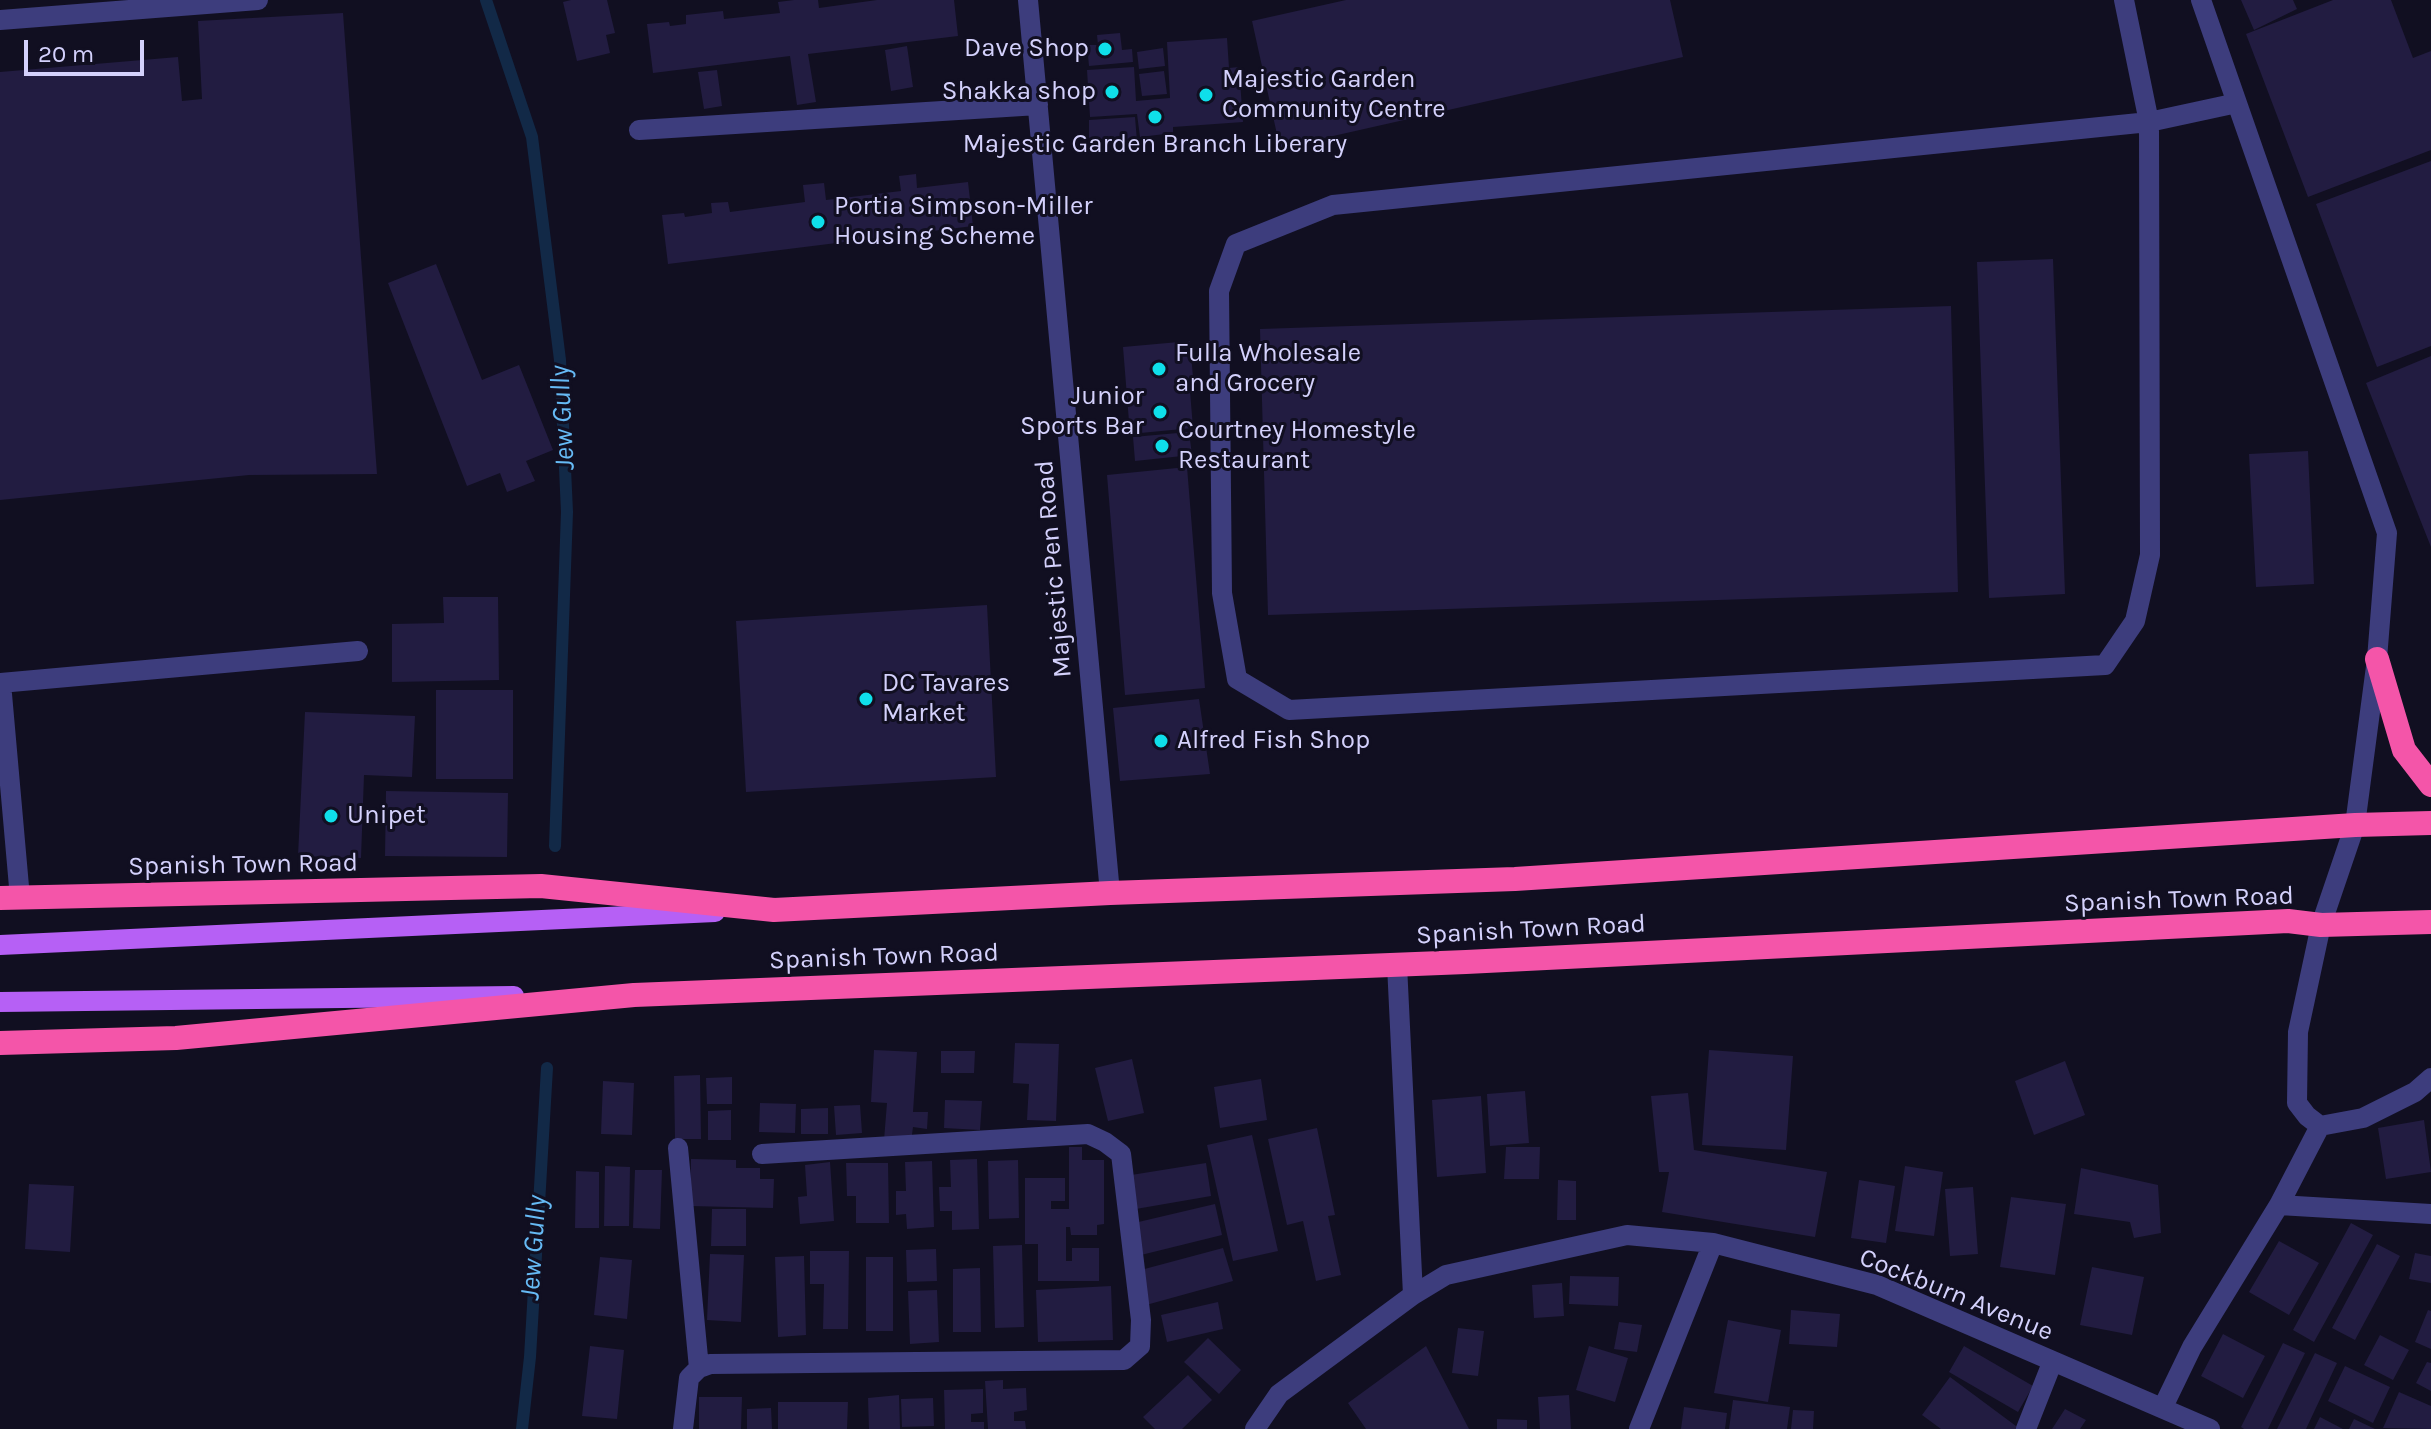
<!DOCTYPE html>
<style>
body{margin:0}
#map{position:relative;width:2431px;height:1429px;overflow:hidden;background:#110f21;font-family:Karla,sans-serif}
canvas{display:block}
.scale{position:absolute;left:24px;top:40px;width:120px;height:36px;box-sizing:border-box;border:4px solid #d4d1fc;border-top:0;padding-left:10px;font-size:24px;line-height:28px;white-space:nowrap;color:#d4d1fc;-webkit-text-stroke:6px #110f21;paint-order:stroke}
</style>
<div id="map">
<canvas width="2431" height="1429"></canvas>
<div class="scale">20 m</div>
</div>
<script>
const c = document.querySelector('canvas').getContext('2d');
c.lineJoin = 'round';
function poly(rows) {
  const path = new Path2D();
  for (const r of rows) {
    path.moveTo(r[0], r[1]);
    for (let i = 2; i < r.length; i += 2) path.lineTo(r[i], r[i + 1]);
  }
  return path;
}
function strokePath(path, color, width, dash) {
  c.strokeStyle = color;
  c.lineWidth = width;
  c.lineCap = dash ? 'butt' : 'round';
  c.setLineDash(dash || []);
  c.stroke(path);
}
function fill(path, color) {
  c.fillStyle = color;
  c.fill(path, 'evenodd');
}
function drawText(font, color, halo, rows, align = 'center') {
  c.font = font + ' Karla,sans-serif';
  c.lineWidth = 6;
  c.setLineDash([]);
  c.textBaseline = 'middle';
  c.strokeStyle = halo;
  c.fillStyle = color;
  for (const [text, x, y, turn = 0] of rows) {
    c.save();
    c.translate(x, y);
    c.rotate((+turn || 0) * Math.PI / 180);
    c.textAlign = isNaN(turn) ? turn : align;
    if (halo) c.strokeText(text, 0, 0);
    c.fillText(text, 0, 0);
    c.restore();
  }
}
const stream = poly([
 [486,0,532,137,560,360,567,512,555,846],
 [522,1429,530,1357,547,1068]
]);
const building = poly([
 [571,0,607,0,615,33,606,35,610,53,577,61,563,2],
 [794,0,818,0,819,8,877,0,954,0,958,36,808,54,816,102,797,105,790,56,653,73,647,24,669,22,670,26,686,24,686,15,723,11,724,19,780,13,778,2],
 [1346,0,1670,0,1683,57,1280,148,1252,21],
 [2241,0,2293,0,2297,9,2254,30],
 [2333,0,2391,0,2413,58,2431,51,2431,150,2308,197,2246,34],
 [343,13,377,474,249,475,0,500,0,72,178,57,182,101,202,99,198,21],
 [1120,33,1122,50,1132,49,1133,62,1089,66,1087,45,1098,45,1097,35],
 [1227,38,1229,68,1239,67,1243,122,1173,127,1173,133,1140,137,1137,114,1090,117,1087,70,1134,67,1136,101,1170,98,1167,42],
 [907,46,913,87,891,91,885,50],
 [1163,48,1165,66,1139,69,1137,52],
 [717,70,722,106,704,109,698,72],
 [1164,71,1167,94,1142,96,1139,74],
 [1135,117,1137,141,1089,143,1089,120],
 [2431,161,2431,346,2377,367,2316,204],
 [916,174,917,188,968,182,973,226,668,264,662,215,684,213,685,217,712,213,711,203,728,202,730,212,805,202,803,185,824,183,826,200,901,191,899,176],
 [2053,259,2065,594,1989,598,1977,262],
 [436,264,482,380,519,365,553,450,526,461,535,481,507,492,500,473,467,486,388,283],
 [1951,306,1958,592,1268,615,1260,329],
 [1190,341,1194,390,1190,391,1193,428,1130,434,1123,347],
 [2431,356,2431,547,2366,383],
 [1189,432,1192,455,1135,461,1133,437],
 [2308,451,2314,584,2256,587,2249,454],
 [1187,467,1205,688,1125,695,1107,475],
 [443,597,498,597,499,680,392,682,392,624,444,623],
 [987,605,996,777,746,792,736,621],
 [436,690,513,690,513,779,436,779],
 [1199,699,1210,774,1120,781,1113,708],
 [305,712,415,716,412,777,364,775,361,858,298,856],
 [386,791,508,793,507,857,385,856],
 [1015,1043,1059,1044,1056,1121,1027,1120,1029,1084,1013,1083],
 [874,1050,917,1052,913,1112,928,1112,927,1129,913,1127,911,1142,884,1140,887,1103,871,1102],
 [1709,1050,1793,1056,1786,1150,1702,1145],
 [941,1051,975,1051,974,1073,941,1073],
 [1132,1059,1144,1113,1108,1121,1095,1068],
 [2065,1061,2085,1115,2034,1135,2015,1081],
 [700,1075,701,1139,675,1139,674,1076],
 [732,1077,732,1104,707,1104,706,1078],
 [1261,1079,1267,1120,1220,1128,1214,1087],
 [603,1081,634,1083,632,1135,601,1134],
 [1525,1091,1529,1143,1490,1146,1487,1094],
 [1688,1093,1694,1150,1827,1172,1815,1237,1662,1212,1669,1172,1659,1172,1651,1096],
 [1481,1096,1486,1173,1437,1177,1432,1100],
 [945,1100,982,1101,980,1130,944,1128],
 [760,1103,796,1104,795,1133,759,1132],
 [860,1105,862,1133,836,1135,834,1106],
 [828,1108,828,1134,801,1134,801,1109],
 [731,1110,731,1140,708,1140,708,1111],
 [2424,1120,2431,1172,2386,1179,2378,1128],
 [1317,1128,1335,1215,1328,1216,1341,1275,1316,1281,1303,1221,1287,1225,1268,1139],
 [1252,1135,1278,1251,1233,1261,1207,1145],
 [1069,1147,1082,1147,1082,1160,1104,1160,1104,1224,1097,1225,1097,1235,1071,1235,1070,1227,1066,1227,1066,1261,1072,1261,1072,1248,1099,1248,1099,1281,1038,1281,1038,1244,1025,1244,1025,1178,1065,1178,1065,1201,1051,1201,1051,1209,1069,1209],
 [1506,1147,1540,1147,1539,1179,1504,1179],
 [691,1159,736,1160,736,1168,760,1168,760,1179,774,1179,773,1208,690,1206],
 [977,1159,979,1229,952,1230,952,1211,940,1211,939,1187,951,1187,950,1160],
 [1018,1160,1019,1218,989,1219,988,1161],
 [932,1161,934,1227,907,1229,906,1214,896,1215,896,1191,906,1191,905,1162],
 [830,1162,834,1221,800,1224,798,1197,807,1196,805,1165],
 [846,1163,888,1163,889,1223,856,1223,856,1196,847,1196],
 [1206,1163,1211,1196,1130,1210,1125,1176],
 [605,1166,630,1167,629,1226,604,1226],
 [1905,1166,1943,1172,1934,1236,1895,1231],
 [2081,1168,2158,1185,2161,1233,2134,1238,2130,1222,2074,1214],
 [635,1170,662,1170,660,1229,633,1228],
 [576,1171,599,1172,599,1228,575,1228],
 [1558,1180,1576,1181,1576,1220,1557,1220],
 [1859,1180,1895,1186,1886,1243,1851,1238],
 [29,1184,74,1186,70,1252,25,1249],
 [1973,1187,1978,1254,1950,1256,1945,1189],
 [2011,1197,2066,1204,2055,1275,2000,1267],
 [1215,1204,1222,1235,1137,1256,1130,1224],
 [712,1209,746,1209,746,1246,711,1246],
 [2351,1223,2373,1235,2314,1342,2293,1330],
 [2279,1241,2319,1263,2289,1315,2249,1292],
 [2377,1244,2400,1256,2355,1340,2332,1328],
 [1022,1245,1024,1327,995,1328,993,1246],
 [1223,1248,1233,1281,1146,1305,1137,1271],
 [936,1249,937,1281,907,1282,906,1250],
 [810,1251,849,1251,848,1329,823,1329,824,1284,810,1284],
 [2415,1253,2431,1256,2431,1283,2409,1279],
 [710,1254,744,1255,741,1322,707,1320],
 [804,1256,806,1335,778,1337,775,1257],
 [600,1257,632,1260,627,1319,594,1315],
 [866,1257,893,1257,893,1331,866,1331],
 [2092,1267,2144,1277,2132,1335,2080,1325],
 [980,1268,981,1332,953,1332,953,1269],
 [1570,1276,1619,1277,1618,1306,1569,1304],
 [1562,1283,1564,1316,1534,1318,1532,1285],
 [1111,1286,1113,1340,1038,1342,1036,1290],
 [937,1290,939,1342,910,1344,908,1291],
 [1218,1302,1223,1329,1167,1342,1161,1315],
 [1791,1310,1840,1314,1837,1347,1789,1344],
 [2428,1310,2431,1311,2431,1349,2415,1342],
 [1728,1320,1781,1330,1768,1402,1714,1393],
 [1619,1322,1642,1325,1637,1352,1614,1349],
 [1458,1328,1484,1331,1478,1376,1452,1373],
 [2223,1334,2265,1356,2243,1398,2201,1376],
 [2380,1335,2409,1350,2393,1380,2364,1365],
 [1208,1338,1241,1370,1219,1394,1184,1362],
 [2283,1343,2305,1353,2268,1429,2244,1429,2241,1427],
 [590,1346,624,1350,617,1419,582,1416],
 [1426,1346,1469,1429,1366,1429,1348,1403],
 [1589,1346,1628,1358,1615,1402,1576,1390],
 [1964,1346,2033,1386,2018,1412,1949,1372],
 [2315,1353,2337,1363,2306,1429,2277,1429],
 [2427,1362,2431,1363,2431,1391,2416,1383],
 [2345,1366,2390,1387,2373,1423,2328,1401],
 [1188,1375,1212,1400,1182,1429,1155,1429,1143,1417],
 [1950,1377,2020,1429,1941,1429,1922,1415],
 [1003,1380,1003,1389,1026,1388,1027,1410,1014,1412,1014,1421,1025,1421,1026,1429,988,1429,985,1381],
 [983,1389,983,1413,971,1414,971,1422,984,1422,984,1429,945,1429,944,1390],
 [2399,1392,2431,1406,2431,1429,2383,1428],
 [899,1395,900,1429,869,1429,868,1398],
 [1569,1395,1571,1429,1540,1429,1538,1397],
 [699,1397,742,1397,741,1429,699,1429],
 [933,1398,934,1426,902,1427,901,1399],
 [1733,1400,1790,1407,1787,1429,1729,1429],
 [778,1402,848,1402,847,1429,778,1429],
 [1684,1407,1727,1413,1725,1429,1681,1429],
 [771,1408,772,1429,747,1429,747,1409],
 [2065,1409,2086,1420,2080,1429,2052,1429],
 [1793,1410,1814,1411,1813,1429,1791,1429],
 [2320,1417,2343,1429,2314,1429],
 [1497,1419,1527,1420,1527,1429,1497,1429],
 [2354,1419,2375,1429,2349,1429]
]);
const minor = poly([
 [1028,0,1110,893],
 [2124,0,2149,122,2150,555,2135,621,2105,665,1289,710,1237,679,1222,593,1219,291,1236,244,1333,205,2149,122,2237,103],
 [2201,0,2387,533,2377,659,2355,825,2321,925,2298,1032,2297,1103,2307,1116,2320,1126,2363,1118,2415,1092,2431,1078],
 [0,20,258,0],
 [639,130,1038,105],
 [0,683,358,651],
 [1,683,20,898],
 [1397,965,1413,1295],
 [678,1148,699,1368],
 [2279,1205,2431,1214],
 [2163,1407,2192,1347,2279,1205,2320,1126],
 [683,1429,689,1378,699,1368,710,1364,1124,1360,1140,1346,1141,1320,1121,1154,1105,1142,1088,1134,762,1154],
 [1255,1429,1279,1394,1413,1295,1446,1275,1627,1235,1713,1243,1877,1285,2210,1429],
 [1639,1429,1713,1243],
 [2026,1429,2052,1363]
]);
const major = poly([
 [0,945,715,912],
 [0,1002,514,996]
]);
const highway = poly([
 [2377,659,2404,750,2431,785],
 [0,898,541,886,774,910,1110,893,1515,879,2355,825,2431,823],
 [0,1043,176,1038,634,995,1466,962,2288,921,2321,925,2431,922]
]);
const markers = [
 [1105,49,8,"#0fdfea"],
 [1112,92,8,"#0fdfea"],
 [1206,95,8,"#0fdfea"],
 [1155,117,8,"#0fdfea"],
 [818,222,8,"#0fdfea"],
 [1159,369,8,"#0fdfea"],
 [1160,412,8,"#0fdfea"],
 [1162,446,8,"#0fdfea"],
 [866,699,8,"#0fdfea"],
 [1161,741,8,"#0fdfea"],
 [331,816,8,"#0fdfea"]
];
const poiNames = [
 ["Dave Shop",1089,49,"right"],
 ["Majestic Garden",1222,80],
 ["Community Centre",1222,110],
 ["Shakka shop",1096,92,"right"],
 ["Majestic Garden Branch Liberary",1155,145,"center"],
 ["Portia Simpson-Miller",834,207],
 ["Housing Scheme",834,237],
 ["Fulla Wholesale",1175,354],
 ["and Grocery",1175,384],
 ["Junior",1144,397,"right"],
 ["Sports Bar",1144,427,"right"],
 ["Courtney Homestyle",1178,431],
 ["Restaurant",1178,461],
 ["DC Tavares",882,684],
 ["Market",882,714],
 ["Alfred Fish Shop",1177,741],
 ["Unipet",347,816]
];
const streetNames = [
 ["Majestic Pen Road",1054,569,-95],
 ["Spanish Town Road",243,865,-1],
 ["Spanish Town Road",2179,900,-2],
 ["Spanish Town Road",1531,930,-3],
 ["Spanish Town Road",884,957,-2],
 ["Cockburn Avenue",1956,1295,22]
];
const waterNames = [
 ["Jew Gully",563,418,-93],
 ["Jew Gully",534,1248,-86]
];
strokePath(stream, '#122947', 12);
fill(building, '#221c41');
strokePath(minor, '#3d3d7d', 20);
strokePath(major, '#b660f5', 20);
strokePath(highway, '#f455a9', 24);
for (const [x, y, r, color] of markers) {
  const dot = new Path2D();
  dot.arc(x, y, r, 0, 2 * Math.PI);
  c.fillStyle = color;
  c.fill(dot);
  strokePath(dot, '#110f21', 3);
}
drawText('26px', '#d4d1fc', '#110f21', poiNames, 'left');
drawText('26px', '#d4d1fc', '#110f21', streetNames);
drawText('italic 28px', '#66baf5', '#110f21', waterNames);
</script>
